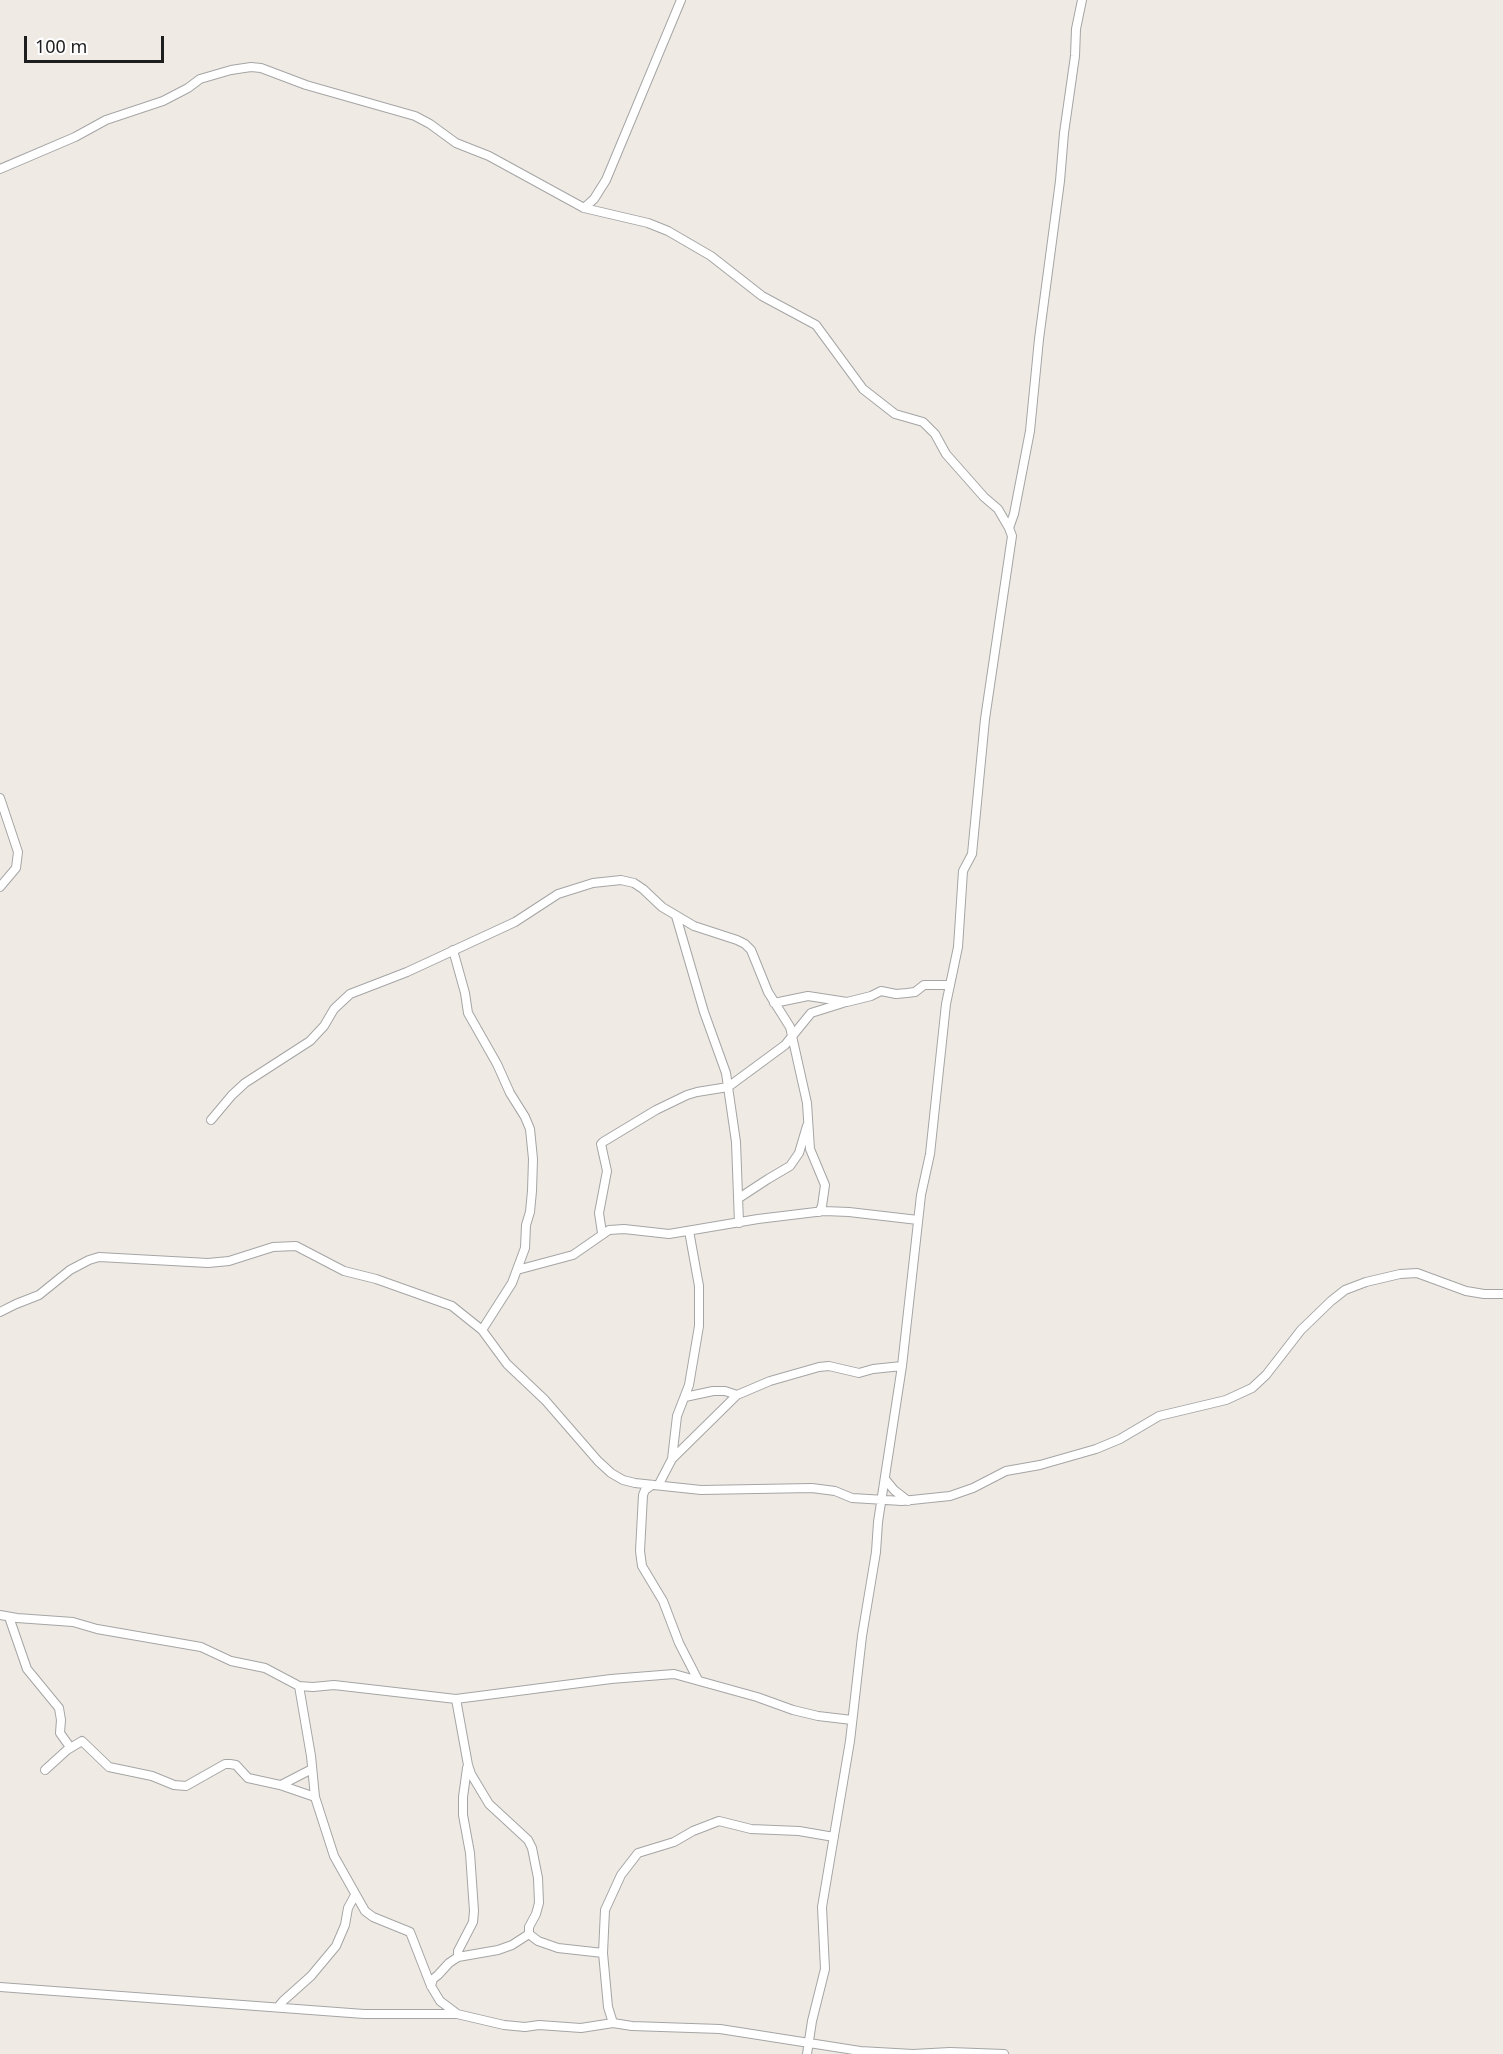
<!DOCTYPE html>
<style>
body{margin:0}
#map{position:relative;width:1503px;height:2054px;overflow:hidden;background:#efebe4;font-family:"Noto Sans",sans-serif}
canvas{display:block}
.scale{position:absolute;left:24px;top:36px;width:140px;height:27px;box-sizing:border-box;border:3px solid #1e1e1e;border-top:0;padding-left:8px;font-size:18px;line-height:21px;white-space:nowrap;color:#1e1e1e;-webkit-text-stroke:4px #fff;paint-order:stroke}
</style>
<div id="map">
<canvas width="1503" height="2054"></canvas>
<div class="scale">100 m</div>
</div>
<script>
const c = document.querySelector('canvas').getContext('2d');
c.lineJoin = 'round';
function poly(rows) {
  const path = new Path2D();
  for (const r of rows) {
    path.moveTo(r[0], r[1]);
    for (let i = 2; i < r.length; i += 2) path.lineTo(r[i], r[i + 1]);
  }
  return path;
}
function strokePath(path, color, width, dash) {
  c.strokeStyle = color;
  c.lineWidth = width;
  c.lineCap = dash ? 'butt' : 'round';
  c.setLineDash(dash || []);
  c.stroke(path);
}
const minor = poly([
 [0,169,75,137,106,120,163,101,188,88,200,79,231,70,251,67,261,68,306,85,415,116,430,124,456,143,489,156,584,208,648,223,668,231,711,256,762,296,816,325,863,389,895,414,923,422,935,434,946,454,984,497,998,509,1009,528],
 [584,208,594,199,606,180,681,0],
 [0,798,18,852,16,868,0,887],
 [676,916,704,1012,726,1073,736,1142,739,1223],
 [453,950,465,993,468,1013,497,1064,510,1093,525,1117,530,1129,533,1159,532,1191,530,1212,526,1225,525,1248,512,1283,482,1330],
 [774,1003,808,996,847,1002,871,996,881,991,896,994,907,993,915,992,924,985,950,985],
 [211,1120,232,1095,245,1083,310,1041,324,1026,334,1009,350,994,407,972,515,922,558,894,593,883,621,880,634,883,643,889,662,907,694,926,737,940,745,944,751,950,768,992,790,1027,807,1103,810,1149,825,1185,822,1206,819,1212],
 [739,1198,768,1179,790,1166,799,1153,807,1126],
 [602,1233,599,1213,607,1171,601,1144,603,1142,656,1110,687,1095,697,1092,728,1087,785,1045,811,1013,843,1003],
 [517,1270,573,1255,609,1230,624,1229,669,1234,758,1219,824,1211,849,1212,918,1220],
 [0,1312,16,1304,39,1295,70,1270,89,1260,99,1257,208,1263,229,1261,273,1247,296,1246,344,1271,376,1279,452,1306,482,1330,507,1364,545,1400,598,1461,611,1473,623,1480,635,1483,701,1490,812,1488,835,1491,852,1498,902,1501,950,1496,973,1488,1006,1471,1040,1465,1096,1449,1120,1439,1159,1416,1226,1400,1252,1388,1266,1375,1301,1330,1331,1301,1345,1290,1366,1282,1400,1274,1417,1273,1466,1291,1484,1294,1503,1294],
 [685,1397,713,1391,725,1391,737,1395],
 [672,1459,737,1395,770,1381,819,1367,829,1366,859,1373,873,1369,902,1366],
 [885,1479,894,1490,908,1501],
 [659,1484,672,1459,677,1416,689,1385,699,1326,699,1286,689,1231],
 [652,1485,645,1490,643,1495,640,1551,642,1566,663,1601,679,1643,698,1680],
 [0,1615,17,1618,73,1622,97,1629,201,1647,231,1661,265,1668,299,1686,313,1687,334,1685,456,1699,611,1679,674,1674,757,1697,793,1710,818,1716,852,1720],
 [9,1617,27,1669,59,1708,61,1720,60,1733,70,1747],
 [299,1686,311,1756,315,1797,334,1856,365,1911,373,1917,410,1932,431,1986,440,2001,456,2013],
 [456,1699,468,1765,471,1774,489,1804,528,1840,532,1848,538,1878,539,1903,536,1914,529,1927,529,1934,538,1941,558,1948,603,1953],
 [45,1770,67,1750,82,1741,109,1767,152,1776,174,1785,186,1786,225,1764,230,1764,236,1765,248,1778,280,1785,315,1797],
 [281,1785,312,1769],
 [458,1957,458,1951,473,1922,474,1911,470,1853,463,1815,463,1797,467,1768],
 [431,1986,433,1979,438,1975,449,1963,458,1957,498,1950,512,1945,529,1934],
 [0,1987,364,2014,457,2014,504,2025,525,2027,539,2025,581,2028,613,2023,632,2026,720,2029,860,2051,913,2054,950,2052,1004,2054],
 [278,2007,283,2001,311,1976,336,1946,345,1925,348,1908,355,1895],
 [613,2023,608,2007,603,1953,605,1910,621,1875,638,1853,674,1842,693,1831,719,1821,751,1829,799,1831,834,1837],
 [807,2054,812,2021,825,1969,822,1907,850,1741,862,1636,876,1552,878,1522,902,1366,921,1195,930,1154,946,1004,958,947,963,871,972,854,985,719,1012,536,1009,528,1014,514,1030,431,1039,339,1060,181,1064,133,1075,56,1076,29,1082,0]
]);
strokePath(minor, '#a5a5a5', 10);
strokePath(minor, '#fff', 8);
</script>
